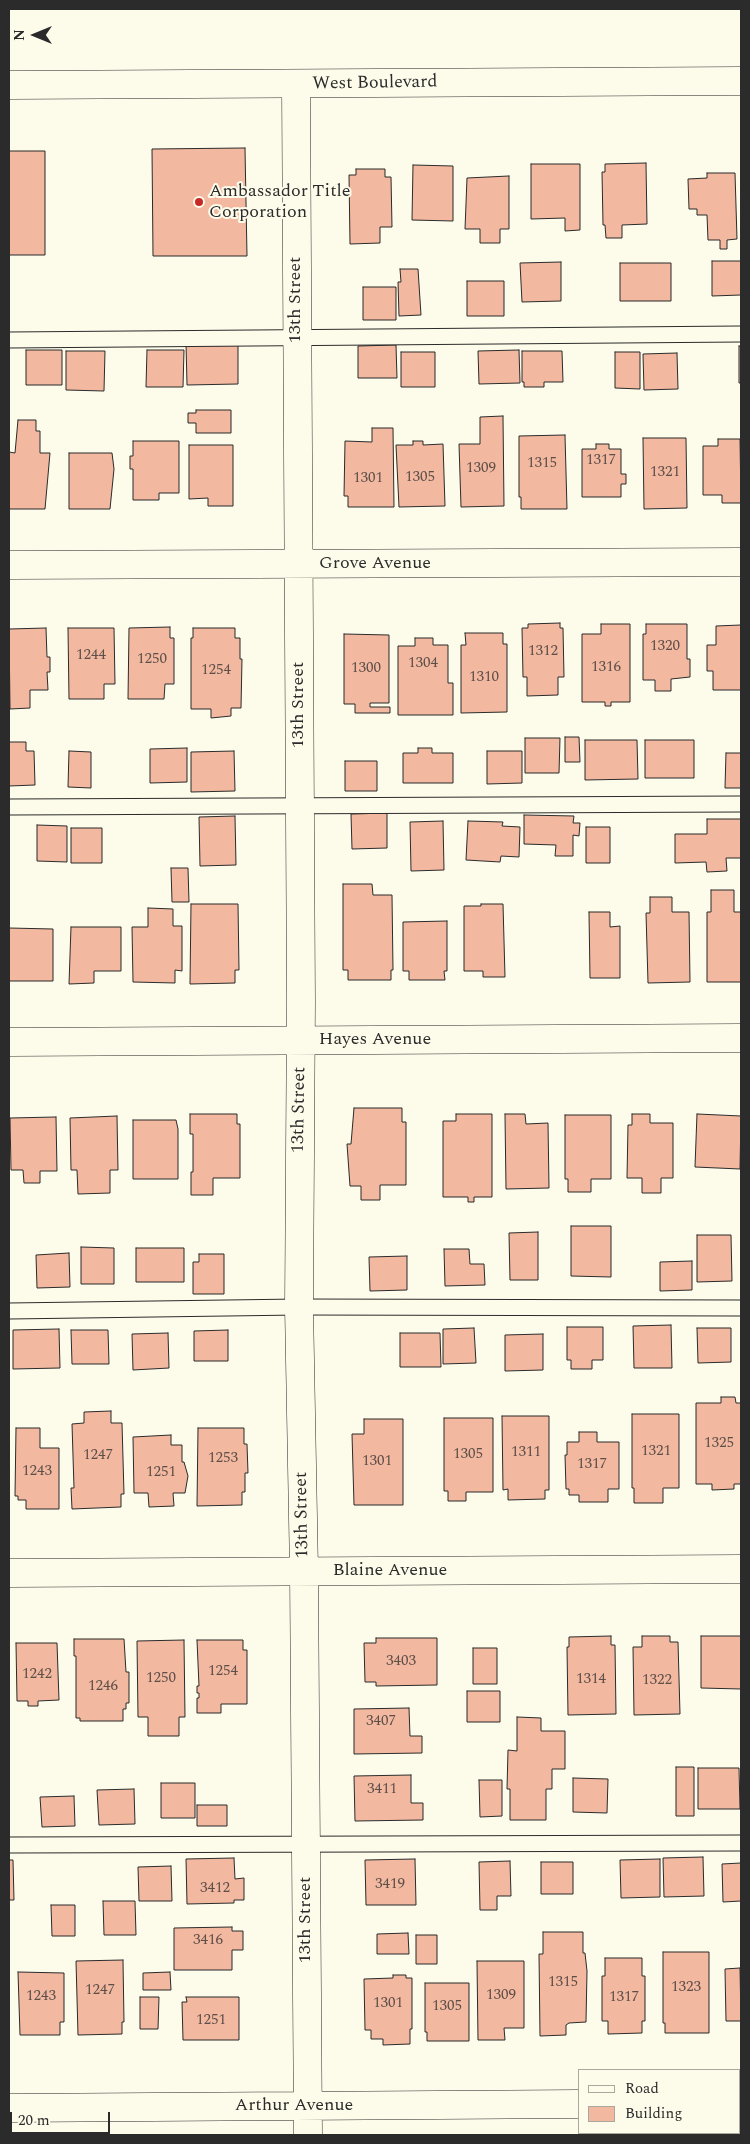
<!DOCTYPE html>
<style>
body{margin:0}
#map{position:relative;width:750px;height:2144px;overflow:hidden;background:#fdfbea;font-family:Spectral,serif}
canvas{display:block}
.frame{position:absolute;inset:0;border:10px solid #2b2b2b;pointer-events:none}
.legend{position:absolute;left:578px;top:2069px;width:162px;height:65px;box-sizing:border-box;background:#fdfbea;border:1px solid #a9a89e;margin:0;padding:6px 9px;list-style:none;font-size:15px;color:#2b2b2b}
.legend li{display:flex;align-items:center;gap:10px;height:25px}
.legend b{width:25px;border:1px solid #a9a89e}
.north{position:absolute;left:10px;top:10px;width:50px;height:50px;-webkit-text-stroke:4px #fdfbea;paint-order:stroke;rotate:270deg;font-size:14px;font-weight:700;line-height:20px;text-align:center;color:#2b2b2b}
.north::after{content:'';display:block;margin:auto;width:18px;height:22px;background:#2b2b2b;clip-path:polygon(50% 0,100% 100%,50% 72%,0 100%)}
.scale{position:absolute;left:10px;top:2112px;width:100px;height:22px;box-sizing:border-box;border:2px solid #2b2b2b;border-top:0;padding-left:6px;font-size:15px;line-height:18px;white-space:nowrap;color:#2b2b2b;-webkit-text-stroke:4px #fdfbea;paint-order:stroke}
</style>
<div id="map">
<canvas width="750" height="2144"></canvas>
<div class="frame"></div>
<ul class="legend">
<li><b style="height:6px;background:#fdfbea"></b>Road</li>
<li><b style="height:14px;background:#f2b8a0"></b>Building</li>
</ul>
<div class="north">N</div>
<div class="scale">20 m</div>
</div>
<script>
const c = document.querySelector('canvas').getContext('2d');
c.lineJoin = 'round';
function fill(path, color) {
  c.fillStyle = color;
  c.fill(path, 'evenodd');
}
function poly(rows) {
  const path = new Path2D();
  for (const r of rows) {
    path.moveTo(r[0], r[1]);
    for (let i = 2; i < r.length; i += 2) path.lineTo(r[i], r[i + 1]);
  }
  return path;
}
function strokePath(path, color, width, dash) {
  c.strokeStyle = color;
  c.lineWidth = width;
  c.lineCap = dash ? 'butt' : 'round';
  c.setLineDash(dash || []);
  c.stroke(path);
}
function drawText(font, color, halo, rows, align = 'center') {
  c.font = font + ' Spectral,serif';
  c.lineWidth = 4;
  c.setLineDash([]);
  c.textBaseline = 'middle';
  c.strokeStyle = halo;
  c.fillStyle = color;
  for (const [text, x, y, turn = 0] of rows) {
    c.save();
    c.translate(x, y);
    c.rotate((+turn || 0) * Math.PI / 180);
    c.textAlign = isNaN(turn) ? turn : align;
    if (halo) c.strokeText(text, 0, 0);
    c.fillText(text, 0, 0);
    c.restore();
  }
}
const building = poly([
 [245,148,247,256,153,256,152,149,245,148],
 [9,151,45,151,45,255,9,255,9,151],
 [646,163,647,224,622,225,622,238,606,238,605,225,603,225,602,172,605,172,605,164,646,163],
 [531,164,580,164,580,230,565,231,565,218,531,219,531,164],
 [413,165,453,166,453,221,412,220,413,165],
 [356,169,385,169,385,177,391,177,392,227,380,227,380,243,350,244,349,175,356,175,356,169],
 [707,173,735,173,737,239,727,240,727,249,720,249,720,240,708,240,707,215,697,215,697,209,689,209,688,179,707,178,707,173],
 [509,176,509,229,500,229,500,243,480,243,480,229,465,229,467,178,509,176],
 [712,261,741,261,741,295,712,296,712,261],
 [561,262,561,301,522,302,520,263,561,262],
 [620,263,671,263,671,301,620,301,620,263],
 [400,269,418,269,421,315,399,316,398,282,401,282,400,269],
 [467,281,504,281,504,316,467,316,467,281],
 [363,287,396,287,396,320,363,320,363,287],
 [186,343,238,343,238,384,187,385,186,343],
 [396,345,397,378,358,378,358,346,396,345],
 [739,346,741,346,741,383,739,383,739,346],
 [26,350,62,350,62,385,26,385,26,350],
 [147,350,184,350,183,387,146,387,147,350],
 [519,350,520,383,479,384,478,351,519,350],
 [66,351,105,351,104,391,66,390,66,351],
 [522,351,562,351,563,382,544,382,544,387,524,387,524,382,522,382,522,351],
 [401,352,435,352,435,387,401,387,401,352],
 [615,352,640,352,640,389,615,388,615,352],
 [677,353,678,389,644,390,643,354,677,353],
 [196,410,231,410,231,433,196,433,196,423,188,423,188,413,196,413,196,410],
 [503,416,504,506,461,507,459,444,480,444,480,417,503,416],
 [18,420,36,420,36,431,40,431,40,453,50,453,45,509,9,509,9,452,15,453,18,420],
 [372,428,393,428,394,507,348,507,348,496,344,496,345,441,372,442,372,428],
 [565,435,567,509,521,509,521,497,519,497,519,436,565,435],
 [643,438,686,438,687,508,644,509,643,438],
 [718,439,740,439,741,503,722,503,722,495,703,495,703,446,718,446,718,439],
 [133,441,179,441,179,493,159,493,159,500,133,500,133,469,130,469,130,456,133,456,133,441],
 [413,441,423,441,423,445,443,444,445,506,399,507,396,445,413,445,413,441],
 [596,444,609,444,609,449,621,449,621,474,626,474,626,484,621,484,621,497,582,497,582,449,596,449,596,444],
 [189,445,233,445,233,506,208,506,208,498,189,499,189,445],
 [69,453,112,453,114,469,110,509,69,509,69,453],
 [560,623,560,628,563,628,564,677,558,677,558,695,527,696,527,677,523,677,522,628,528,628,528,624,560,623],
 [601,624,630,624,630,702,611,702,611,706,605,706,605,702,582,702,582,634,601,634,601,624],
 [646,624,687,624,687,659,690,659,690,677,671,679,671,691,655,691,655,680,643,680,643,634,646,634,646,624],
 [741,625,741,690,713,690,713,671,707,671,707,645,716,645,716,626,741,625],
 [170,627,170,638,174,638,174,684,165,684,164,699,128,699,129,628,170,627],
 [46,628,47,657,50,657,50,672,47,672,48,690,30,690,30,708,10,709,9,629,46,628],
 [68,628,114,628,115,684,104,684,104,699,69,699,68,628],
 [193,628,235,628,235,638,240,638,240,659,242,659,241,708,231,708,231,716,211,718,211,709,191,709,191,638,193,638,193,628],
 [465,633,503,633,503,644,507,644,507,712,461,713,461,645,466,645,465,633],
 [344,634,389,635,389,703,370,703,370,707,390,707,390,713,355,713,355,704,344,704,344,634],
 [415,638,433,638,433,645,448,645,448,683,453,683,453,715,398,715,398,646,415,646,415,638],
 [565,737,579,737,580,762,565,762,565,737],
 [525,738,560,738,559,773,525,773,525,738],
 [585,740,637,740,638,779,585,780,585,740],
 [645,740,694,740,694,778,645,778,645,740],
 [9,742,26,742,26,751,34,751,35,785,9,786,9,742],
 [187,748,187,782,150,783,150,749,187,748],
 [418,748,432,748,432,753,453,753,453,783,403,783,403,753,418,753,418,748],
 [69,751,91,752,91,788,68,787,69,751],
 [234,751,235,791,191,792,191,752,234,751],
 [487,751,522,751,522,783,487,784,487,751],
 [726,753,741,753,741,788,725,788,726,753],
 [345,761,377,761,377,791,345,791,345,761],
 [387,813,387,848,352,849,351,814,387,813],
 [524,815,574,816,573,823,580,823,579,836,573,835,573,856,555,856,556,845,524,844,524,815],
 [235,816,236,865,200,866,199,817,235,816],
 [707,819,741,819,741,858,726,858,727,871,707,872,706,862,675,863,675,834,707,834,707,819],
 [443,821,444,870,411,871,410,822,443,821],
 [468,821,503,822,502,826,520,827,519,857,501,856,500,862,466,860,468,821],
 [37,825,67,826,67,862,37,861,37,825],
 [586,827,610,827,610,863,586,863,586,827],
 [71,828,102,828,102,863,71,863,71,828],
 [171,868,188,868,189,902,172,902,171,868],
 [343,884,372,884,373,895,392,895,393,970,391,970,391,980,348,980,348,970,343,970,343,884],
 [711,890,734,890,734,912,741,912,741,982,707,982,707,912,711,912,711,890],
 [650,897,672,897,672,912,689,912,690,982,648,983,646,913,650,913,650,897],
 [191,904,238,904,239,970,235,970,235,983,190,984,191,904],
 [481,904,503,904,505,977,483,977,483,971,464,971,464,906,481,906,481,904],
 [148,908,173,909,173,926,182,926,182,971,175,970,175,983,133,982,132,927,148,927,148,908],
 [589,912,610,912,610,927,620,926,620,978,590,978,589,912],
 [447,921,447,971,444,971,445,980,409,980,409,971,403,971,403,922,447,921],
 [71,927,121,927,121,971,94,971,94,983,69,984,71,927],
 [9,928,53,929,53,981,9,981,9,928],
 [354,1108,402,1108,402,1122,406,1122,406,1185,380,1185,380,1200,361,1200,361,1186,350,1186,347,1144,351,1144,354,1108],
 [190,1114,237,1114,237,1124,240,1124,240,1178,213,1178,213,1195,191,1195,191,1172,193,1172,193,1134,190,1134,190,1114],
 [456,1114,492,1114,492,1197,474,1197,474,1202,468,1202,468,1197,443,1197,443,1121,456,1121,456,1114],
 [505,1114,525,1114,526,1124,548,1123,549,1188,506,1189,505,1114],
 [632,1114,650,1114,650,1123,673,1123,673,1178,661,1178,661,1193,642,1193,642,1178,627,1178,628,1125,632,1125,632,1114],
 [697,1114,741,1116,740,1169,695,1167,697,1114],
 [565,1115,611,1115,611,1179,591,1179,591,1192,568,1192,568,1179,565,1179,565,1115],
 [117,1116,118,1170,110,1170,110,1193,78,1194,77,1170,71,1170,70,1118,117,1116],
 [56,1117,57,1171,40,1171,40,1183,24,1183,23,1170,11,1170,10,1118,56,1117],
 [133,1120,176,1120,178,1129,178,1179,133,1179,133,1120],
 [571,1226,611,1226,611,1277,571,1276,571,1226],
 [538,1232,538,1280,510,1280,509,1233,538,1232],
 [697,1235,731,1235,732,1281,697,1282,697,1235],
 [81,1247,114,1248,114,1284,81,1284,81,1247],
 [136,1248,184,1248,184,1282,136,1282,136,1248],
 [444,1249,469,1249,470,1264,484,1264,485,1285,445,1286,444,1249],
 [69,1253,70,1287,37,1288,36,1255,69,1253],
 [199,1254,224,1254,224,1294,193,1294,193,1262,199,1262,199,1254],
 [407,1256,407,1290,370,1291,369,1257,407,1256],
 [692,1261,692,1290,660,1291,660,1262,692,1261],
 [671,1325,672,1368,634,1368,633,1326,671,1325],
 [567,1327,603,1327,603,1360,592,1360,592,1369,571,1369,571,1360,567,1360,567,1327],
 [474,1328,476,1363,443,1364,443,1329,474,1328],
 [697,1328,731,1328,731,1362,698,1363,697,1328],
 [59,1329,60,1368,13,1369,13,1330,59,1329],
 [71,1330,108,1330,109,1364,72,1364,71,1330],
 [228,1330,228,1361,194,1361,194,1331,228,1330],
 [168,1333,169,1368,133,1370,132,1334,168,1333],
 [400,1333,440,1333,441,1367,400,1367,400,1333],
 [543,1334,543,1370,505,1371,505,1335,543,1334],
 [721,1397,735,1397,736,1403,741,1403,741,1484,734,1484,734,1489,712,1490,712,1484,696,1484,696,1403,721,1403,721,1397],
 [111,1411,111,1423,122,1423,124,1494,121,1494,121,1507,72,1509,71,1488,74,1488,72,1424,84,1423,84,1412,111,1411],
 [632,1414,679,1414,679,1488,663,1488,663,1503,634,1503,634,1488,632,1488,632,1414],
 [502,1416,549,1416,549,1490,545,1490,545,1499,508,1500,508,1489,503,1490,502,1416],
 [444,1418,493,1418,493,1492,466,1492,466,1501,448,1501,448,1491,444,1491,444,1418],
 [364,1419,403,1419,403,1505,354,1505,352,1434,364,1434,364,1419],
 [16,1428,40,1428,40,1448,59,1448,59,1509,26,1509,26,1500,18,1500,18,1496,15,1496,16,1428],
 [198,1428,244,1428,244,1444,247,1444,248,1473,245,1473,245,1492,242,1492,242,1505,197,1506,198,1428],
 [579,1432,597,1432,597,1442,619,1442,619,1489,608,1489,608,1502,579,1502,579,1495,569,1495,569,1489,566,1489,565,1455,567,1455,567,1442,579,1442,579,1432],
 [171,1435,171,1445,182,1445,182,1462,184,1462,188,1476,185,1493,173,1493,174,1506,149,1507,148,1493,134,1493,133,1437,171,1435],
 [611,1636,611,1645,615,1645,616,1714,568,1715,567,1647,569,1647,569,1637,611,1636],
 [642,1636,670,1636,670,1642,678,1642,680,1714,634,1715,633,1647,642,1647,642,1636],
 [701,1636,741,1636,741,1689,701,1688,701,1636],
 [376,1638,437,1638,437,1685,376,1686,376,1682,365,1682,364,1643,376,1643,376,1638],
 [74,1639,124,1639,126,1672,129,1672,129,1703,126,1703,126,1709,123,1709,123,1721,80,1721,80,1718,76,1718,76,1656,74,1656,74,1639],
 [184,1640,185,1717,179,1717,179,1736,148,1736,148,1717,138,1717,137,1641,184,1640],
 [197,1640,243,1640,243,1650,247,1650,247,1704,221,1704,221,1713,197,1713,197,1698,199,1698,199,1693,197,1693,197,1686,199,1686,197,1640],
 [16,1643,57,1643,59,1700,38,1701,38,1706,28,1706,28,1701,17,1701,16,1643],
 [473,1648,497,1648,497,1684,473,1684,473,1648],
 [467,1691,500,1691,500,1722,467,1722,467,1691],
 [409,1708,410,1736,422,1736,422,1753,354,1754,354,1709,409,1708],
 [517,1717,541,1718,541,1731,565,1731,565,1769,552,1769,552,1789,546,1789,546,1820,510,1820,510,1789,507,1789,508,1750,517,1751,517,1717],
 [676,1767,694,1767,694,1816,676,1816,676,1767],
 [698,1768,739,1768,740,1809,698,1809,698,1768],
 [411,1775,411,1803,423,1803,423,1820,355,1821,354,1776,411,1775],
 [573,1778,608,1779,607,1813,573,1812,573,1778],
 [479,1780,502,1780,502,1816,480,1817,479,1780],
 [161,1783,195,1783,195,1818,161,1818,161,1783],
 [134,1789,135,1824,99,1825,97,1790,134,1789],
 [74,1796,75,1826,42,1827,40,1797,74,1796],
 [197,1805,227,1805,227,1826,197,1826,197,1805],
 [703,1857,704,1896,664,1897,663,1858,703,1857],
 [234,1858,235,1879,244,1878,244,1900,234,1900,234,1903,187,1904,186,1859,234,1858],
 [415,1859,416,1905,366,1905,365,1860,415,1859],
 [660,1859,660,1897,621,1898,620,1860,660,1859],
 [9,1860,13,1860,14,1900,9,1900,9,1860],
 [510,1861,511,1896,497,1896,497,1910,480,1910,479,1862,510,1861],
 [541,1862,573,1862,573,1894,541,1894,541,1862],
 [741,1863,741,1901,723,1902,722,1864,741,1863],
 [171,1866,172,1901,139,1901,138,1867,171,1866],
 [103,1901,135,1901,136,1935,104,1935,103,1901],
 [51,1905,75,1905,75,1936,52,1936,51,1905],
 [232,1927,232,1931,243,1931,243,1950,232,1950,232,1970,174,1970,174,1928,232,1927],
 [543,1932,583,1932,583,1953,585,1953,587,1971,586,2022,569,2023,566,2025,566,2035,540,2036,539,1954,543,1954,543,1932],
 [408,1933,409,1954,377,1954,377,1934,408,1933],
 [416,1935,437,1935,437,1964,416,1964,416,1935],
 [663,1952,709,1952,709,2033,665,2033,665,2023,663,2023,663,1952],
 [605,1958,642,1958,642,1976,645,1976,645,2021,642,2021,642,2033,608,2034,608,2021,602,2021,602,1976,605,1976,605,1958],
 [123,1960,124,2022,122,2022,122,2034,78,2035,76,1961,123,1960],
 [477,1961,524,1961,524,2028,504,2028,505,2040,478,2040,477,1961],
 [740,1968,741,2021,726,2021,725,1969,740,1968],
 [18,1972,64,1973,64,2022,60,2022,60,2035,20,2035,18,1972],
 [170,1972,171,1990,143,1990,143,1973,170,1972],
 [393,1975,406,1975,406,1978,412,1978,412,2029,410,2029,410,2044,383,2045,383,2039,371,2039,371,2030,365,2030,364,1979,393,1978,393,1975],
 [425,1983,469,1983,469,2041,427,2041,427,2032,425,2032,425,1983],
 [140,1997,159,1997,158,2029,140,2029,140,1997],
 [186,1997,239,1997,239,2040,183,2040,182,2002,187,2002,186,1997]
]);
const lane = poly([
 [9,340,741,334],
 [9,807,741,804],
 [9,1311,299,1307,741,1308],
 [9,1845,741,1843]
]);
const street = poly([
 [296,85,301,1002,299,1307,304,1571,308,2135],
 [9,565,741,562],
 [9,1042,741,1038],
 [9,1573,741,1569],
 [739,2103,741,2103],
 [9,2108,579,2104]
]);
const secondary = poly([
 [9,85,741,81]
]);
const markers = [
 [199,202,5,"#c62828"]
];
const numberNames = [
 ["1317",601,461],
 ["1315",542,464],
 ["1309",481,469],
 ["1321",665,473],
 ["1305",420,478],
 ["1301",368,479],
 ["1320",665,647],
 ["1312",543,652],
 ["1244",91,656],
 ["1250",152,660],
 ["1304",423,664],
 ["1316",606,668],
 ["1300",366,669],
 ["1254",216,671],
 ["1310",484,678],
 ["1325",719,1444],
 ["1321",656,1452],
 ["1311",526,1453],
 ["1305",468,1455],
 ["1247",98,1456],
 ["1253",223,1459],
 ["1301",377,1462],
 ["1317",592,1465],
 ["1243",37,1472],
 ["1251",161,1473],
 ["3403",401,1662],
 ["1254",223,1672],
 ["1242",37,1675],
 ["1250",161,1679],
 ["1314",591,1680],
 ["1322",657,1681],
 ["1246",103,1687],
 ["3407",381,1722],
 ["3411",382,1790],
 ["3419",390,1885],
 ["3412",215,1889],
 ["3416",208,1941],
 ["1315",563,1983],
 ["1323",686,1988],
 ["1247",100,1991],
 ["1309",501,1996],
 ["1243",41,1997],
 ["1317",624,1998],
 ["1301",388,2004],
 ["1305",447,2007],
 ["1251",211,2021]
];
const streetNames = [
 ["West Boulevard",375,84,-1],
 ["13th Street",296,300,-90],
 ["Grove Avenue",375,564],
 ["13th Street",299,705,-90],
 ["Hayes Avenue",375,1040],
 ["13th Street",300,1110,-89],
 ["13th Street",303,1515,-91],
 ["Blaine Avenue",390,1571],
 ["13th Street",306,1920,-90],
 ["Arthur Avenue",294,2106]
];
const poiNames = [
 ["Ambassador Title",209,192],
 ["Corporation",209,213]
];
fill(building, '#f2b8a0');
strokePath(building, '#2b2b2b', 1);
strokePath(lane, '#2b2b2b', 17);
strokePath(street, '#2b2b2b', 29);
strokePath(secondary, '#2b2b2b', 29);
strokePath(lane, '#fdfbea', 15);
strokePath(street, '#fdfbea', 28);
strokePath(secondary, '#fdfbea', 28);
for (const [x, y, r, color] of markers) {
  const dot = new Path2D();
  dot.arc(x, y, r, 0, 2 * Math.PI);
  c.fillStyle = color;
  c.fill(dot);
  strokePath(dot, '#fdfbea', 2);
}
drawText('15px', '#5d4e48', null, numberNames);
drawText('18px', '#2b2b2b', '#fdfbea', streetNames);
drawText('18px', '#2b2b2b', '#fdfbea', poiNames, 'left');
</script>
